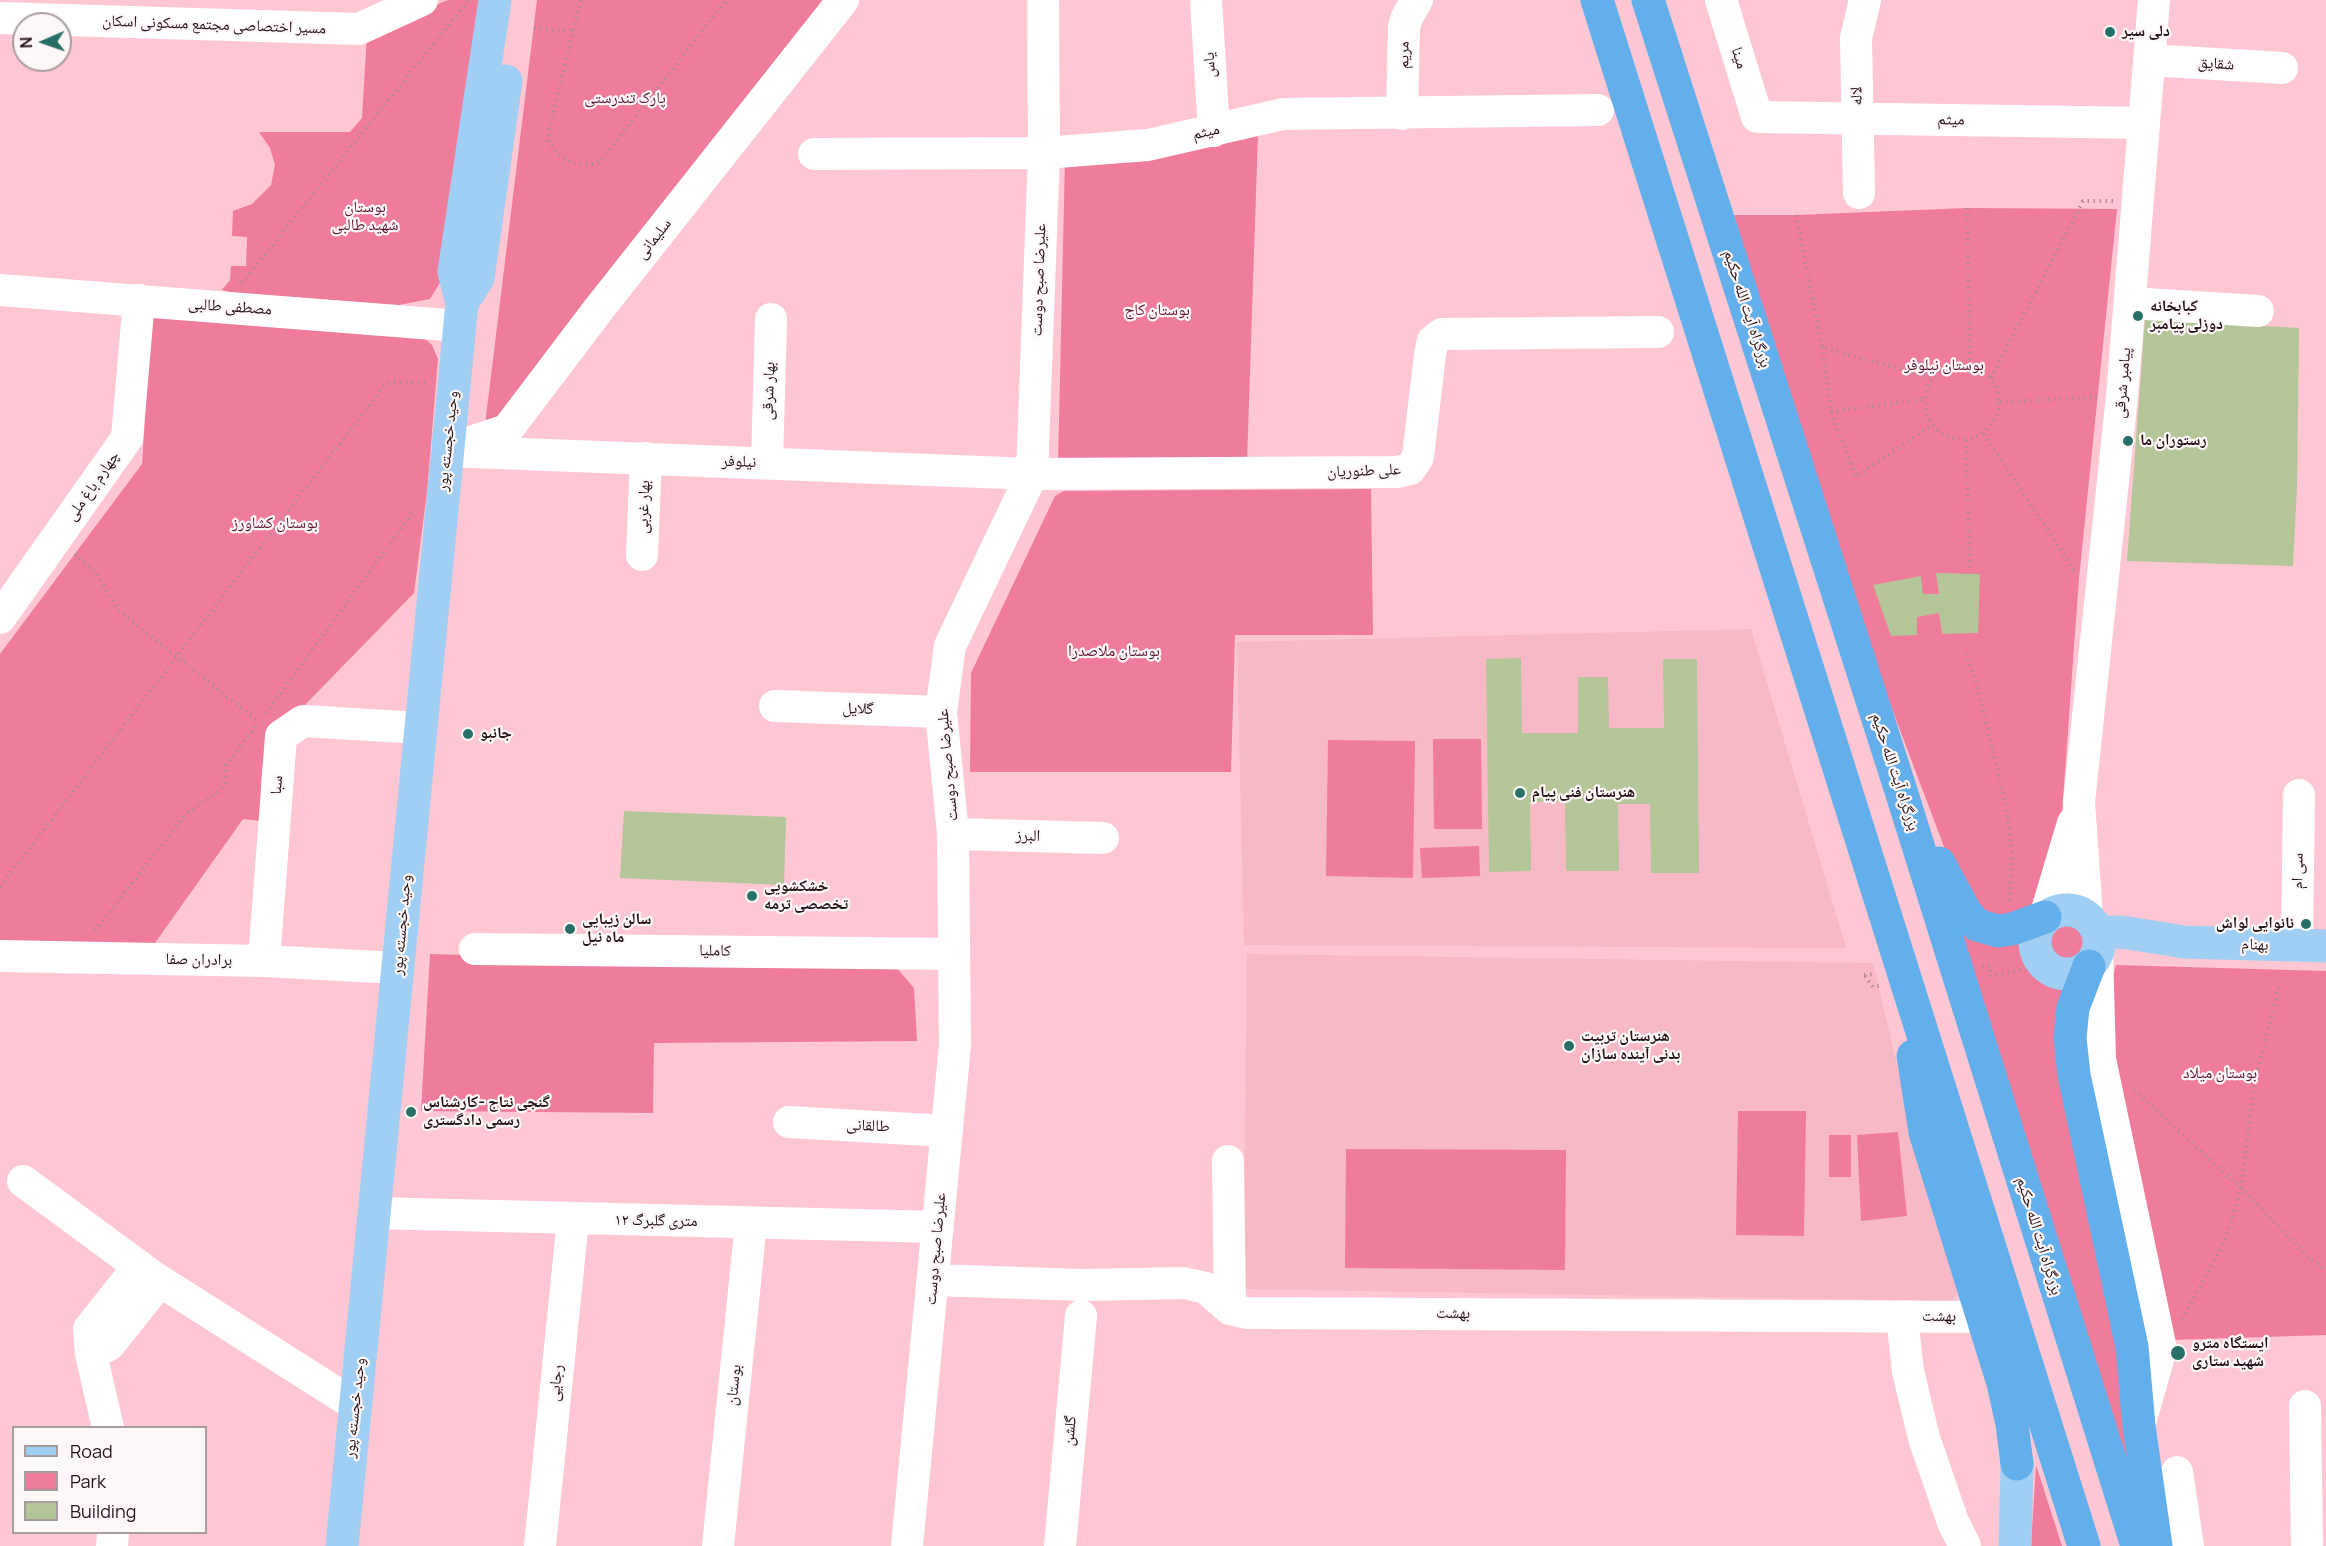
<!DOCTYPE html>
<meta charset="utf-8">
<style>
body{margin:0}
#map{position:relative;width:2326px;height:1546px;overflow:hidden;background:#fec7d3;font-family:Manrope,sans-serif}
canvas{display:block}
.legend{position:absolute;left:12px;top:1426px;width:195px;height:108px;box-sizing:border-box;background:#fdf7f8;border:2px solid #a79c9e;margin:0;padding:8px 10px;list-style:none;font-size:18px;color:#261318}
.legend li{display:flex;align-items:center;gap:12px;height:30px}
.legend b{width:30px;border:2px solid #a79c9e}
.north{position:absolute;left:12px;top:12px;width:60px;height:60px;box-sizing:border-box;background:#fdf7f8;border:2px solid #a79c9e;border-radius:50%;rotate:268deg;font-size:16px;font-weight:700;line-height:24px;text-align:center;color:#261318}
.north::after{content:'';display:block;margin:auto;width:21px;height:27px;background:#287067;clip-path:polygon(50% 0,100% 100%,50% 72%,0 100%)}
</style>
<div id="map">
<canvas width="2326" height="1546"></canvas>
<ul class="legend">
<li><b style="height:8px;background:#a1cff3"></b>Road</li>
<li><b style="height:16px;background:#ef7c9b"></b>Park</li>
<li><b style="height:16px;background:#b4c598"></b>Building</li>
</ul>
<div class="north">N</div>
</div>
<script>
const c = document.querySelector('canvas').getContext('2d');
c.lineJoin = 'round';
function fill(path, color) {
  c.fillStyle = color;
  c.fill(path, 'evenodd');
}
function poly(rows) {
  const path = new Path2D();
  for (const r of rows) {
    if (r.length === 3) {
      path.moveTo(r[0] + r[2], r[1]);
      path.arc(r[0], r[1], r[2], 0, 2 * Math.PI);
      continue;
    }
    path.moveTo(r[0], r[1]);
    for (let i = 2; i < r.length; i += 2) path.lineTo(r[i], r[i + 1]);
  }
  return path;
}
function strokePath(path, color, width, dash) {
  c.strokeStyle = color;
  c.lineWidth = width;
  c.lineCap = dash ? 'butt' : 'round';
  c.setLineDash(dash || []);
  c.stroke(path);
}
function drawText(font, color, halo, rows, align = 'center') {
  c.font = font + ' Manrope,"Noto Naskh Arabic",sans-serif';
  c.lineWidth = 4.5;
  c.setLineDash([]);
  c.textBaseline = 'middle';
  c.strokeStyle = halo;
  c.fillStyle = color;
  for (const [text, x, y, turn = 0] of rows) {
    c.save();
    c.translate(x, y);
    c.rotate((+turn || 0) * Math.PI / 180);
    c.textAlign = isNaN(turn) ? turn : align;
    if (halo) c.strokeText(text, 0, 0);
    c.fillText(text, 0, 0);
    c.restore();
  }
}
const built = poly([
 [1751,629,1846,948,1244,945,1237,642],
 [1247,954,1873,963,1912,1129,1958,1291,1952,1301,1243,1289]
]);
const green = poly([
 [448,0,484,0,446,273,430,299,399,305,234,293,222,290,230,280,231,266,246,266,247,237,232,236,233,211,252,204,271,185,275,165,270,148,259,132,350,132,362,118,367,33],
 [537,0,823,0,511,411,485,425],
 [1258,133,1247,462,1058,464,1065,159],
 [1967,208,2117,209,2079,578,2061,827,2041,899,2017,920,1964,905,1943,844,1858,619,1734,215,1796,215],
 [152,311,422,336,432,345,438,359,427,492,414,593,302,708,272,725,262,769,260,821,243,819,150,950,0,946,0,654,142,464],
 [1371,489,1373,635,1235,635,1231,772,970,772,971,673,1055,496,1064,491],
 [1433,739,1481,739,1482,829,1434,829],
 [1328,740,1415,741,1413,878,1326,876],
 [1479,846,1480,876,1422,878,1420,848],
 [1952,915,2029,928,2027,942,2030,957,2038,968,2046,977,2055,982,2077,982,2120,1353,2149,1545],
 [2067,915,2075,915,2095,939,2071,970,2055,967,2043,955,2041,947,2042,932,2060,916],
 [430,954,896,967,914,988,917,1041,654,1043,653,1113,421,1111],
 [2116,965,2326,971,2326,1335,2171,1340,2118,1107,2106,1001],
 [1738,1111,1806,1111,1804,1236,1736,1235],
 [1898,1132,1907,1216,1861,1221,1857,1135],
 [1829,1135,1851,1135,1851,1177,1829,1177],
 [1346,1149,1566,1150,1565,1270,1345,1268],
 [2036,1465,2062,1546,2031,1546]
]);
const building = poly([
 [2145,319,2299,328,2297,487,2293,566,2127,561],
 [1936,573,1980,574,1978,633,1942,634,1939,613,1917,617,1917,635,1891,636,1873,585,1921,576,1923,594,1939,594],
 [1521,658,1522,733,1578,733,1578,677,1608,677,1609,728,1664,728,1663,659,1697,659,1699,873,1651,873,1650,804,1618,804,1619,871,1566,871,1565,802,1530,802,1531,871,1489,872,1486,659],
 [624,811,786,817,784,885,620,878]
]);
const path = poly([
 [581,0,549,131,548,141,558,154,572,163,589,165,600,162,726,0],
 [534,28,573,31],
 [1967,208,1970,365],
 [1796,215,1822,347,1933,378],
 [242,283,468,1],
 [1822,347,1831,412,1856,477,1932,425],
 [1962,402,37],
 [1991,378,2083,201,2114,201],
 [2000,402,2097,397],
 [1831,412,1925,399],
 [1984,434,2076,573],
 [1966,440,1970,567],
 [75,554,97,574,118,610,259,722],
 [1966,653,1978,689,2008,816,2012,854,2010,902],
 [266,713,414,511],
 [0,887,383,387,391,382,429,383],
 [95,931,187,813,218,792,225,783,226,765,256,726],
 [1982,966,1990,966,1990,976,2026,969],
 [1864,975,1876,974],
 [1865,976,1873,987,1882,985],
 [2134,1090,2241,1188,2310,1259,2326,1269],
 [2182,1319,2225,1241,2241,1188,2255,1080,2280,984]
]);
const minor = poly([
 [1206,0,1214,131],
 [1721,0,1757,117,2144,123],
 [0,18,359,29,422,0],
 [2149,60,2282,68],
 [1402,114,1404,27,1407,17,1417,0],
 [814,154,1044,153,1148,145,1283,114,1598,110],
 [1859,193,1856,38,1865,0],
 [0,290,459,326],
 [2130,303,2258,311],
 [465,444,507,430,598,310,843,0],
 [447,451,1032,474,1397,472,1410,469,1418,457,1430,354,1433,341,1442,334,1658,332],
 [767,463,771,319],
 [642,555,646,458],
 [0,618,127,438,139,300],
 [775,706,941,712],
 [953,834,1103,838],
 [2087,916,2079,802,2122,396,2154,0],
 [2045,917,2073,823],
 [2297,946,2299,795],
 [475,949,954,954],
 [2097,952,2100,1059,2161,1349,2140,1423],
 [0,956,264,961,398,968],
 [264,961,281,736,303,721,403,727],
 [789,1122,947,1131],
 [1228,1161,1230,1309],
 [23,1181,152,1276,355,1405],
 [374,1213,938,1227],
 [933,1280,1083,1285,1184,1283,1206,1288,1230,1309,1247,1313,1982,1317],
 [1902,1317,1908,1371,1924,1438,1953,1522,1965,1546],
 [91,1354,109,1345,160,1281],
 [2305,1406,2307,1546],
 [108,1428,91,1354,89,1329,139,1266],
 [2177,1472,2188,1546],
 [112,1546,113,1532],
 [540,1546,573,1219],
 [718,1546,751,1223],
 [907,1546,955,1045,953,834,941,712,950,646,1032,474,1044,153,1043,0],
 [1060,1546,1081,1316]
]);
const major = poly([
 [462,303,478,278,506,81],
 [2067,942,32],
 [2098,933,2122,932,2184,942,2326,946],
 [342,1546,462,303,454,272,495,0],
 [2015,1546,2017,1464]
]);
const highway = poly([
 [1597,0,2084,1546],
 [1648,0,1901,791,2137,1546],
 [1939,863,1966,913,1977,925,1998,931,2012,929,2045,917],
 [2089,966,2073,1008,2070,1038,2074,1075,2132,1347,2139,1426,2156,1546],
 [1913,1056,1925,1132,2003,1383,2012,1424,2017,1464]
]);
const markers = [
 [2110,32,6,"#287067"],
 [2138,316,6,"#287067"],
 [2128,441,6,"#287067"],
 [468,734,6,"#287067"],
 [1520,793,6,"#287067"],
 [752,896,6,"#287067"],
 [2306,924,6,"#287067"],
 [570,929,6,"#287067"],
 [1569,1046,6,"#287067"],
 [411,1112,6,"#287067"],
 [2178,1353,8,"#287067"]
];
const streetNames = [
 ["مسیر اختصاصی مجتمع مسکونی اسکان",214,25,2],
 ["مریم",1404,55,-89],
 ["مینا",1739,58,73],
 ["شقایق",2216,64,3],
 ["یاس",1210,65,-94],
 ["لاله",1857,96,-91],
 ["میثم",1951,120,1],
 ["میثم",1206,132,-13],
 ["سلیمانی",654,239,-52],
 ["علیرضا صبح دوست",1039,280,-88],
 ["مصطفی طالبی",230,307,4],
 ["بزرگراه آیت الله حکیم",1747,309,72],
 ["پیامبر شرقی",2123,383,-85],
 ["بهار شرقی",769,391,-88],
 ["وحید خجسته پور",448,441,-84],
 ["نیلوفر",739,462,2],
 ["علی طنوریان",1364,471,-2],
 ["چهارم باغ ملی",93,486,-55],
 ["بهار غربی",644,507,-88],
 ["گلایل",858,709,2],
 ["علیرضا صبح دوست",948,765,-95],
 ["بزرگراه آیت الله حکیم",1895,772,72],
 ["سبا",277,785,-86],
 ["البرز",1028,836,2],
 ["سی ام",2298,871,-89],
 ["وحید خجسته پور",402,925,-85],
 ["بهنام",2255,945,2],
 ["کاملیا",715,951,1],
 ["برادران صفا",199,960,1],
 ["طالقانی",868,1126,3],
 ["۱۲ متری گلبرگ",656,1221,1],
 ["بزرگراه آیت الله حکیم",2039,1236,73],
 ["علیرضا صبح دوست",936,1249,-85],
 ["بهشت",1453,1314],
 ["بهشت",1939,1317],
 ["رجایی",556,1383,-84],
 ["بوستان",734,1385,-84],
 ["وحید خجسته پور",355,1408,-84],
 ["گلشن",1070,1431,-85]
];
const poiNames = [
 ["دلی سیر",2122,32],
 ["کبابخانه",2150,307],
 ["دوزلی پیامبر",2150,325],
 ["رستوران ما",2140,441],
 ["جانبو",480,734],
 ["هنرستان فنی پیام",1532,793],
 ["خشکشویی",764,887],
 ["تخصصی ترمه",764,905],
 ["سالن زیبایی",582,920],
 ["ماه نیل",582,938],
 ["نانوایی لواش",2294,924,"right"],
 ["هنرستان تربیت",1581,1037],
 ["بدنی آینده سازان",1581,1055],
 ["گنجی نتاج -کارشناس",423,1103],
 ["رسمی دادگستری",423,1121],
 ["ایستگاه مترو",2192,1344],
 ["شهید ستاری",2192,1362]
];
const parkNames = [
 ["پارک تندرستی",625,99],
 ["بوستان",365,208],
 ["شهید طالبی",365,226],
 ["بوستان کاج",1157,311],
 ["بوستان نیلوفر",1944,366],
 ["بوستان کشاورز",275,524],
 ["بوستان ملاصدرا",1114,652],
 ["بوستان میلاد",2220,1074]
];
fill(built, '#f7b9c6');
fill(green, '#ef7c9b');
fill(building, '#b4c598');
strokePath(path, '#b58a94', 4, [1.5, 4.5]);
strokePath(minor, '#fff', 32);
strokePath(major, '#a1cff3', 33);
strokePath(highway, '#63afeb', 33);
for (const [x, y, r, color] of markers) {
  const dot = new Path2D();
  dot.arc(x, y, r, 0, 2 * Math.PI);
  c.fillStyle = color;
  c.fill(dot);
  strokePath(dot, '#fdf7f8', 2);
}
drawText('16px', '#261318', '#fdf7f8', streetNames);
drawText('bold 16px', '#261318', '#fdf7f8', poiNames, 'left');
drawText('16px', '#5c122d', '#fdf7f8', parkNames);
</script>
